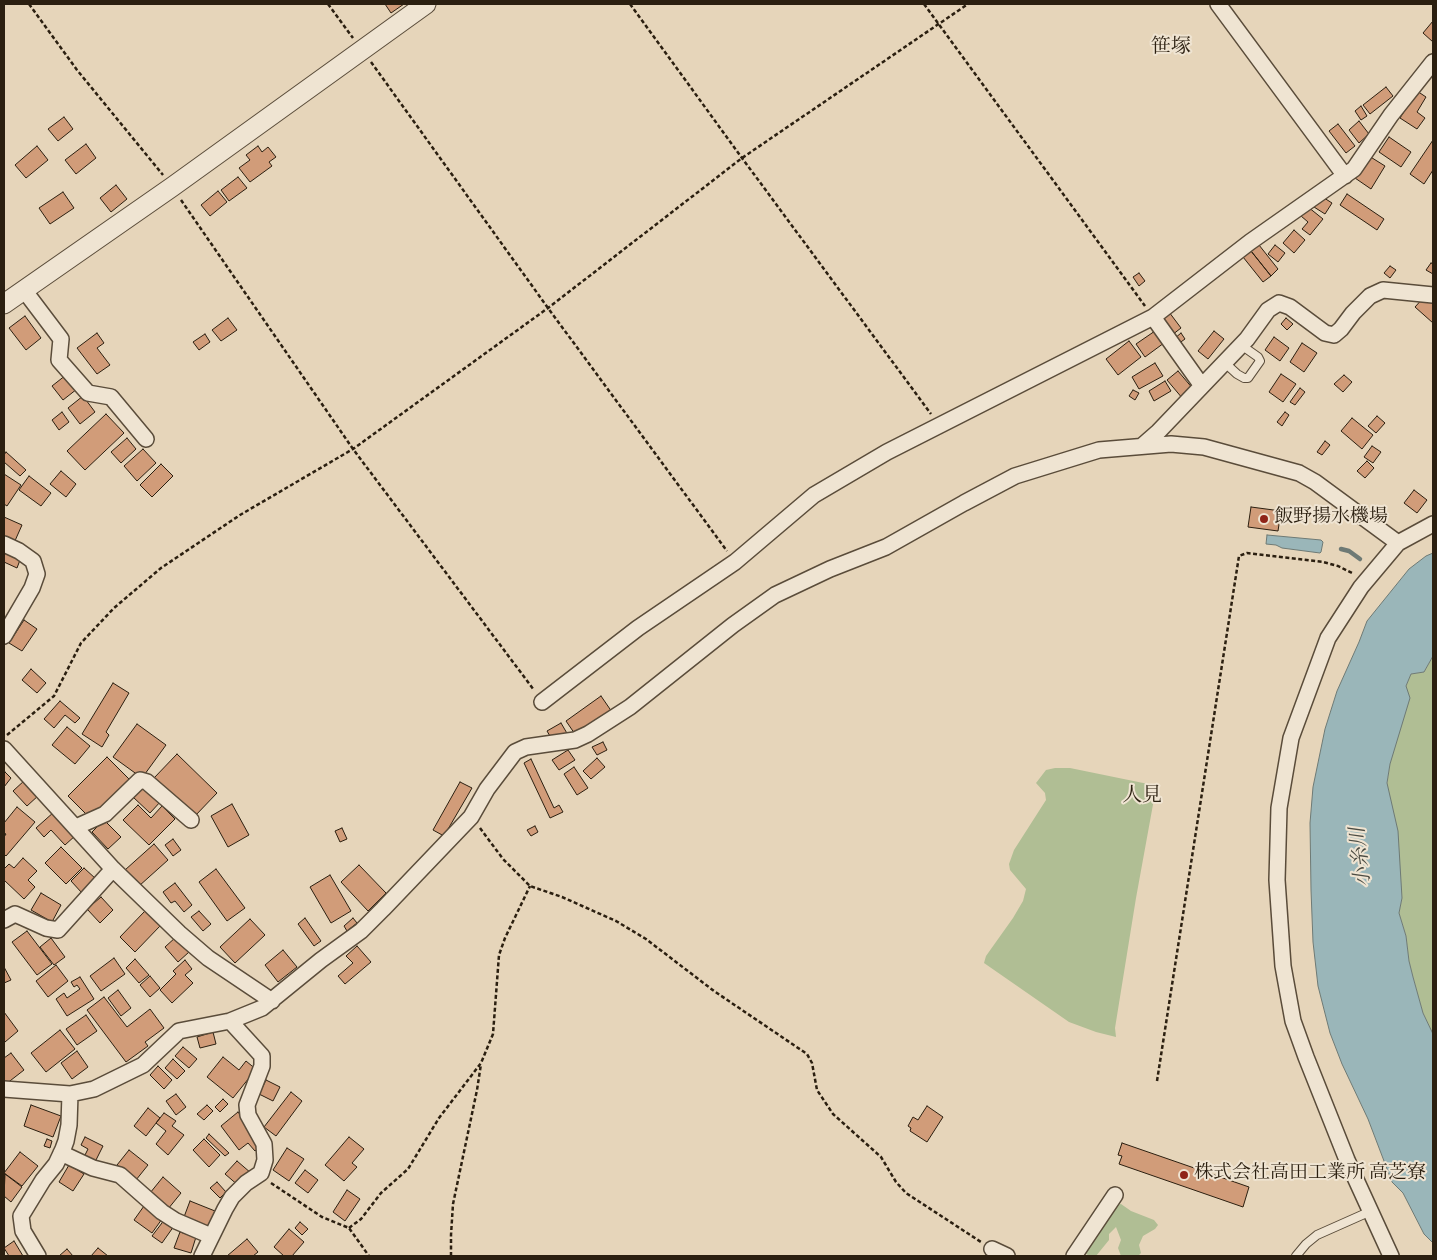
<!DOCTYPE html>
<meta charset="utf-8">
<style>
body{margin:0}
#map{position:relative;width:1437px;height:1260px;overflow:hidden;background:#e6d5ba;font-family:"Sorts Mill Goudy",serif}
canvas{display:block}
.frame{position:absolute;inset:0;border:5px solid #2b1f10;pointer-events:none}
</style>
<div id="map">
<canvas width="1437" height="1260"></canvas>
<div class="frame"></div>
</div>
<script>
const c = document.querySelector('canvas').getContext('2d');
c.lineJoin = 'round';
function fill(path, color) {
  c.fillStyle = color;
  c.fill(path, 'evenodd');
}
function poly(rows) {
  const path = new Path2D();
  for (const r of rows) {
    path.moveTo(r[0], r[1]);
    for (let i = 2; i < r.length; i += 2) path.lineTo(r[i], r[i + 1]);
  }
  return path;
}
function strokePath(path, color, width, dash) {
  c.strokeStyle = color;
  c.lineWidth = width;
  c.lineCap = dash ? 'butt' : 'round';
  c.setLineDash(dash || []);
  c.stroke(path);
}
function drawText(font, color, halo, rows, align = 'center') {
  c.font = font + ' "Sorts Mill Goudy","Noto Serif JP",serif';
  c.lineWidth = 4;
  c.setLineDash([]);
  c.textBaseline = 'middle';
  c.strokeStyle = halo;
  c.fillStyle = color;
  for (const [text, x, y, turn = 0] of rows) {
    c.save();
    c.translate(x, y);
    c.rotate((+turn || 0) * Math.PI / 180);
    c.textAlign = isNaN(turn) ? turn : align;
    if (halo) c.strokeText(text, 0, 0);
    c.fillText(text, 0, 0);
    c.restore();
  }
}
const green = poly([
 [1433,656,1433,1034,1423,1013,1413,977,1409,961,1406,936,1399,913,1402,898,1387,784,1390,764,1406,686,1411,674,1424,672],
 [1055,768,1070,768,1153,785,1156,788,1136,898,1115,1028,1116,1037,1096,1032,1069,1022,984,963,986,956,1013,918,1023,901,1026,889,1010,870,1009,864,1014,850,1046,800,1045,793,1036,783,1046,770],
 [1121,1204,1131,1211,1154,1220,1158,1225,1155,1229,1143,1236,1139,1245,1141,1253,1138,1256,1121,1256,1118,1248,1121,1240,1116,1227,1109,1234,1109,1240,1096,1256,1090,1256,1086,1254,1101,1226,1113,1206]
]);
const water = poly([
 [1267,535,1321,540,1323,542,1321,552,1320,553,1282,548,1276,545,1266,544,1267,535],
 [1433,553,1433,656,1424,672,1411,674,1406,686,1410,698,1390,764,1387,783,1398,831,1402,898,1399,913,1406,936,1409,961,1413,977,1423,1013,1433,1034,1433,1243,1424,1234,1403,1193,1392,1182,1368,1119,1342,1064,1330,1033,1318,986,1313,942,1311,890,1310,823,1313,787,1325,729,1337,691,1359,642,1367,621,1409,569,1426,556,1433,553]
]);
const stream = poly([
 [1341,549,1349,551,1360,559]
]);
const building = poly([
 [385,4,404,4,391,13,385,4],
 [1433,21,1433,42,1423,33,1433,21],
 [1386,87,1393,96,1370,114,1363,105,1386,87],
 [1417,91,1426,97,1417,112,1425,118,1417,129,1400,118,1417,91],
 [1361,106,1367,116,1361,120,1355,111,1361,106],
 [64,117,73,129,58,141,48,129,64,117],
 [1359,121,1369,134,1359,143,1349,130,1359,121],
 [1338,124,1355,146,1346,153,1329,131,1338,124],
 [1389,137,1411,152,1401,167,1379,152,1389,137],
 [1433,140,1433,170,1424,184,1410,174,1433,140],
 [86,144,96,158,76,174,65,160,86,144],
 [37,146,48,160,26,178,15,165,37,146],
 [258,146,262,152,268,147,276,157,269,162,272,166,250,182,239,168,250,160,246,155,258,146],
 [1369,156,1385,166,1371,189,1355,178,1369,156],
 [238,177,247,188,229,201,221,190,238,177],
 [116,185,127,199,111,212,100,198,116,185],
 [218,191,227,202,210,216,201,205,218,191],
 [63,192,74,208,50,224,39,208,63,192],
 [1347,194,1384,219,1377,230,1340,205,1347,194],
 [1321,196,1332,203,1325,214,1314,207,1321,196],
 [1308,207,1323,219,1310,235,1302,229,1308,222,1301,216,1308,207],
 [1294,230,1305,240,1294,253,1283,243,1294,230],
 [1259,245,1278,269,1271,276,1251,251,1259,245],
 [1275,245,1285,253,1278,262,1268,254,1275,245],
 [1251,251,1271,276,1263,282,1243,257,1251,251],
 [1431,263,1433,264,1433,274,1426,270,1431,263],
 [1390,266,1396,270,1390,278,1384,273,1390,266],
 [1139,273,1145,281,1139,286,1133,277,1139,273],
 [1425,296,1433,303,1433,323,1415,307,1425,296],
 [1169,312,1181,328,1172,335,1160,319,1169,312],
 [25,316,41,338,26,350,9,328,25,316],
 [228,318,237,330,221,341,212,330,228,318],
 [1286,318,1293,324,1287,330,1281,324,1286,318],
 [1155,331,1164,343,1145,357,1136,344,1155,331],
 [1214,331,1224,339,1208,359,1198,351,1214,331],
 [97,333,104,343,97,348,110,365,97,374,77,348,97,333],
 [1181,333,1185,339,1178,344,1174,339,1181,333],
 [205,334,210,342,199,350,193,342,205,334],
 [1274,337,1289,348,1280,361,1265,350,1274,337],
 [1129,341,1141,357,1118,375,1106,359,1129,341],
 [1302,343,1317,353,1304,372,1290,362,1302,343],
 [1155,363,1163,376,1139,389,1132,377,1155,363],
 [1178,371,1194,390,1183,399,1167,380,1178,371],
 [1281,374,1296,384,1283,402,1269,392,1281,374],
 [66,375,77,389,63,400,52,386,66,375],
 [1344,375,1352,382,1343,392,1334,384,1344,375],
 [1165,381,1171,391,1154,401,1149,391,1165,381],
 [1300,388,1305,392,1295,405,1290,402,1300,388],
 [1133,390,1139,393,1135,400,1129,396,1133,390],
 [83,396,95,412,80,424,68,408,83,396],
 [62,412,69,422,59,430,52,420,62,412],
 [1285,412,1289,415,1282,426,1277,422,1285,412],
 [106,414,124,433,85,470,67,451,106,414],
 [1377,416,1385,423,1376,433,1368,426,1377,416],
 [1352,418,1373,435,1362,449,1341,431,1352,418],
 [127,438,136,449,121,463,111,452,127,438],
 [1325,441,1330,445,1322,455,1317,452,1325,441],
 [1372,446,1381,452,1373,463,1364,457,1372,446],
 [143,449,156,463,137,481,124,466,143,449],
 [6,452,26,470,20,476,4,462,4,455,6,452],
 [1367,461,1374,468,1365,478,1357,471,1367,461],
 [161,464,173,476,152,497,140,485,161,464],
 [61,471,76,484,66,497,50,484,61,471],
 [4,474,21,485,7,506,4,504,4,474],
 [29,476,51,493,41,506,19,490,29,476],
 [1414,490,1427,500,1417,513,1404,503,1414,490],
 [1251,507,1281,511,1278,531,1248,527,1251,507],
 [4,517,22,525,14,543,4,538,4,517],
 [4,553,20,560,17,568,4,562,4,553],
 [24,620,37,629,22,651,9,643,24,620],
 [31,669,46,683,37,693,22,680,31,669],
 [113,683,129,693,106,732,109,735,102,747,82,734,113,683],
 [601,696,612,712,577,737,566,721,601,696],
 [60,701,80,718,75,723,65,715,54,728,44,719,60,701],
 [561,723,568,735,554,743,547,731,561,723],
 [137,724,166,745,142,778,113,757,137,724],
 [67,727,90,746,75,764,52,745,67,727],
 [603,742,607,750,597,755,592,747,603,742],
 [568,750,575,760,559,770,552,760,568,750],
 [177,754,217,793,194,817,154,778,177,754],
 [107,757,129,779,90,818,68,796,107,757],
 [597,758,605,767,591,779,583,771,597,758],
 [531,759,554,808,559,805,563,812,550,818,524,763,531,759],
 [574,767,588,788,577,795,564,774,574,767],
 [5,772,11,778,4,787,4,774,5,772],
 [25,780,39,795,27,806,13,791,25,780],
 [460,782,472,788,444,836,433,830,460,782],
 [145,785,161,801,150,813,133,797,145,785],
 [232,804,249,835,228,847,211,816,232,804],
 [138,805,151,818,162,806,175,819,149,845,123,820,138,805],
 [17,807,35,822,6,856,4,854,4,837,6,834,4,833,4,823,17,807],
 [54,812,76,835,65,845,51,830,44,837,36,828,54,812],
 [104,820,121,837,108,849,92,832,104,820],
 [535,826,538,832,531,836,527,830,535,826],
 [342,828,347,839,340,842,335,831,342,828],
 [173,839,181,850,173,856,165,845,173,839],
 [154,844,168,860,139,886,125,870,154,844],
 [61,847,82,868,66,884,45,863,61,847],
 [23,858,37,871,28,880,35,887,24,899,4,880,4,869,9,864,14,868,23,858],
 [359,865,386,893,368,911,341,882,359,865],
 [84,868,96,879,82,893,71,881,84,868],
 [216,869,245,908,227,921,199,882,216,869],
 [330,875,351,911,331,923,310,887,330,875],
 [175,883,192,905,184,912,175,901,171,903,163,892,175,883],
 [41,893,61,905,52,922,31,910,41,893],
 [101,897,113,910,100,923,87,909,101,897],
 [145,911,160,926,135,952,120,937,145,911],
 [199,911,211,924,203,931,191,917,199,911],
 [305,918,321,941,314,946,298,924,305,918],
 [353,918,357,923,347,931,344,926,353,918],
 [250,919,265,935,235,963,220,947,250,919],
 [27,931,52,964,37,975,12,942,27,931],
 [176,937,189,952,178,962,165,947,176,937],
 [51,938,65,957,54,965,40,947,51,938],
 [357,946,371,962,345,984,338,976,353,963,346,956,357,946],
 [283,950,297,967,278,982,265,965,283,950],
 [114,958,125,974,101,991,90,976,114,958],
 [135,959,149,975,139,983,126,968,135,959],
 [185,960,192,969,185,975,193,983,172,1003,160,990,176,974,173,971,185,960],
 [56,965,68,981,48,997,36,981,56,965],
 [4,967,11,980,4,983,4,967],
 [150,976,160,988,150,997,140,985,150,976],
 [80,977,94,999,67,1016,56,999,64,993,67,998,80,989,77,985,74,987,71,982,80,977],
 [118,990,131,1008,121,1016,108,998,118,990],
 [104,997,127,1027,150,1009,164,1028,145,1042,148,1046,126,1062,87,1010,104,997],
 [4,1012,18,1031,5,1042,4,1040,4,1012],
 [86,1015,97,1031,77,1045,66,1029,86,1015],
 [60,1030,75,1049,46,1072,31,1053,60,1030],
 [213,1032,216,1044,200,1048,197,1037,213,1032],
 [183,1047,197,1059,189,1068,175,1056,183,1047],
 [77,1051,88,1067,72,1079,61,1063,77,1051],
 [11,1053,24,1070,6,1084,4,1081,4,1058,11,1053],
 [223,1057,239,1070,246,1061,258,1071,251,1080,249,1078,233,1098,207,1077,223,1057],
 [173,1059,185,1071,177,1079,165,1068,173,1059],
 [158,1066,172,1080,164,1089,150,1075,158,1066],
 [266,1080,280,1087,273,1101,259,1094,266,1080],
 [291,1092,302,1101,276,1136,264,1127,291,1092],
 [176,1094,186,1107,176,1115,166,1101,176,1094],
 [223,1099,228,1104,220,1112,215,1107,223,1099],
 [31,1105,61,1116,53,1137,24,1126,31,1105],
 [207,1105,213,1111,204,1120,197,1114,207,1105],
 [927,1106,943,1117,927,1142,910,1131,911,1128,908,1126,913,1117,918,1120,927,1106],
 [148,1108,160,1118,146,1136,134,1126,148,1108],
 [238,1112,263,1145,255,1151,248,1143,239,1150,221,1126,238,1112],
 [164,1113,176,1121,172,1126,184,1135,168,1155,156,1144,166,1131,156,1123,164,1113],
 [209,1134,229,1153,225,1156,206,1138,209,1134],
 [85,1137,103,1146,95,1162,84,1157,88,1149,81,1145,85,1137],
 [349,1137,364,1149,352,1163,357,1167,344,1181,325,1165,349,1137],
 [47,1139,52,1141,50,1148,44,1146,47,1139],
 [204,1139,220,1155,209,1167,193,1150,204,1139],
 [1122,1143,1249,1187,1243,1207,1119,1164,1122,1156,1118,1155,1122,1143],
 [287,1148,304,1159,289,1181,273,1170,287,1148],
 [129,1150,148,1165,136,1180,117,1165,129,1150],
 [20,1152,38,1166,22,1186,4,1173,20,1152],
 [237,1161,251,1173,239,1186,225,1174,237,1161],
 [69,1165,84,1174,73,1191,59,1182,69,1165],
 [305,1170,318,1180,308,1193,295,1183,305,1170],
 [5,1174,22,1187,11,1202,4,1196,5,1174],
 [163,1177,181,1193,168,1209,150,1193,163,1177],
 [217,1182,226,1192,220,1198,210,1188,217,1182],
 [347,1190,360,1199,345,1221,333,1212,347,1190],
 [190,1201,215,1211,209,1227,184,1217,190,1201],
 [144,1206,162,1219,152,1233,134,1220,144,1206],
 [165,1219,174,1226,162,1243,152,1236,165,1219],
 [300,1222,308,1229,302,1235,295,1228,300,1222],
 [289,1229,304,1242,292,1256,284,1256,274,1247,289,1229],
 [180,1232,196,1237,191,1253,174,1248,180,1232],
 [247,1239,258,1252,253,1256,227,1256,247,1239],
 [14,1241,23,1256,9,1256,4,1248,14,1241],
 [98,1248,108,1256,91,1256,98,1248],
 [67,1249,73,1256,59,1256,67,1249]
]);
const path = poly([
 [29,4,77,70,163,175],
 [328,4,353,38],
 [630,4,742,158,931,414],
 [924,4,1145,306],
 [371,62,548,308,727,551],
 [181,200,353,449,534,690],
 [7,735,54,696,81,643,114,608,161,568,240,515,353,449,548,308,742,158,968,4],
 [480,828,503,859,530,886,562,897,616,921,646,939,714,991,807,1054,812,1063,817,1090,833,1114,881,1157,896,1182,906,1193,981,1242],
 [1157,1081,1239,556,1247,553,1323,562,1338,566,1354,574],
 [271,1183,322,1217,349,1228,369,1256],
 [349,1228,361,1219,381,1193,408,1169,439,1118,481,1063,493,1034,499,955,505,938,530,886],
 [451,1256,451,1235,453,1204,477,1090,481,1064]
]);
const service = poly([
 [1224,362,1237,374,1244,378,1248,378,1260,361,1258,357,1241,345],
 [1296,1256,1306,1244,1317,1235,1371,1211]
]);
const minor = poly([
 [1218,4,1345,176],
 [24,290,61,339,59,360,88,393,111,397,146,439],
 [1153,317,1202,386],
 [1142,446,1158,432,1247,339,1268,310,1279,303,1290,307,1325,333,1334,335,1341,329,1353,313,1370,296,1383,290,1433,295],
 [4,544,19,551,33,561,37,574,32,588,4,636],
 [542,702,638,628,735,562,814,495,887,452,1153,317,1250,242,1354,169,1391,115,1433,62],
 [4,749,113,869,179,933,208,958,272,1001],
 [76,827,105,814,140,780,147,782,191,820],
 [4,920,15,914,46,928,58,930,113,869],
 [4,1089,70,1094,94,1089,143,1065,179,1031,230,1021,262,1008,321,960,361,931,383,909,471,817,487,789,515,752,526,747,575,740,588,734,630,707,733,625,775,595,830,569,886,547,964,503,1015,476,1099,450,1171,444,1204,447,1299,473,1315,482,1398,543],
 [61,1153,93,1168,120,1175,162,1212,176,1221,211,1236],
 [992,1249,1007,1256],
 [38,1256,23,1231,21,1216,43,1180,56,1164,63,1149,66,1141,69,1125,70,1094],
 [202,1256,225,1209,232,1197,246,1183,261,1173,265,1160,264,1144,248,1115,247,1105,262,1066,262,1056,230,1021],
 [1074,1256,1115,1195],
 [1391,1256,1347,1160,1306,1057,1293,1021,1283,966,1277,880,1279,808,1291,738,1328,638,1361,587,1398,543,1433,524]
]);
const tertiary = poly([
 [4,304,172,187,426,4]
]);
const markers = [
 [1264,519,5,"#8f2418"],
 [1184,1175,5,"#8f2418"]
];
const poiNames = [
 ["飯野揚水機場",1274,519],
 ["株式会社高田工業所 高芝寮",1194,1175]
];
const neighbourhoodNames = [
 ["笹塚",1171,49],
 ["人見",1142,798]
];
const waterNames = [
 ["小糸川",1363,857,-96]
];
fill(green, '#b0be94');
fill(water, '#9ab6b9');
strokePath(water, '#6e7a75', 1);
strokePath(stream, '#6e7a75', 4.5);
fill(building, '#d19c79');
strokePath(building, '#2b1f10', 1);
strokePath(service, '#5a4c3a', 10);
strokePath(minor, '#5a4c3a', 18);
strokePath(tertiary, '#5a4c3a', 21);
strokePath(path, '#2b1f10', 2.5, [4, 2.5]);
strokePath(service, '#efe4d2', 8);
strokePath(minor, '#efe4d2', 15);
strokePath(tertiary, '#efe4d2', 19);
for (const [x, y, r, color] of markers) {
  const dot = new Path2D();
  dot.arc(x, y, r, 0, 2 * Math.PI);
  c.fillStyle = color;
  c.fill(dot);
  strokePath(dot, '#efe4d2', 2);
}
drawText('19px', '#2b1f10', '#efe4d2', poiNames, 'left');
drawText('20px', '#2b1f10', '#efe4d2', neighbourhoodNames);
drawText('italic 20px', '#4c4c43', '#efe4d2', waterNames);
</script>
